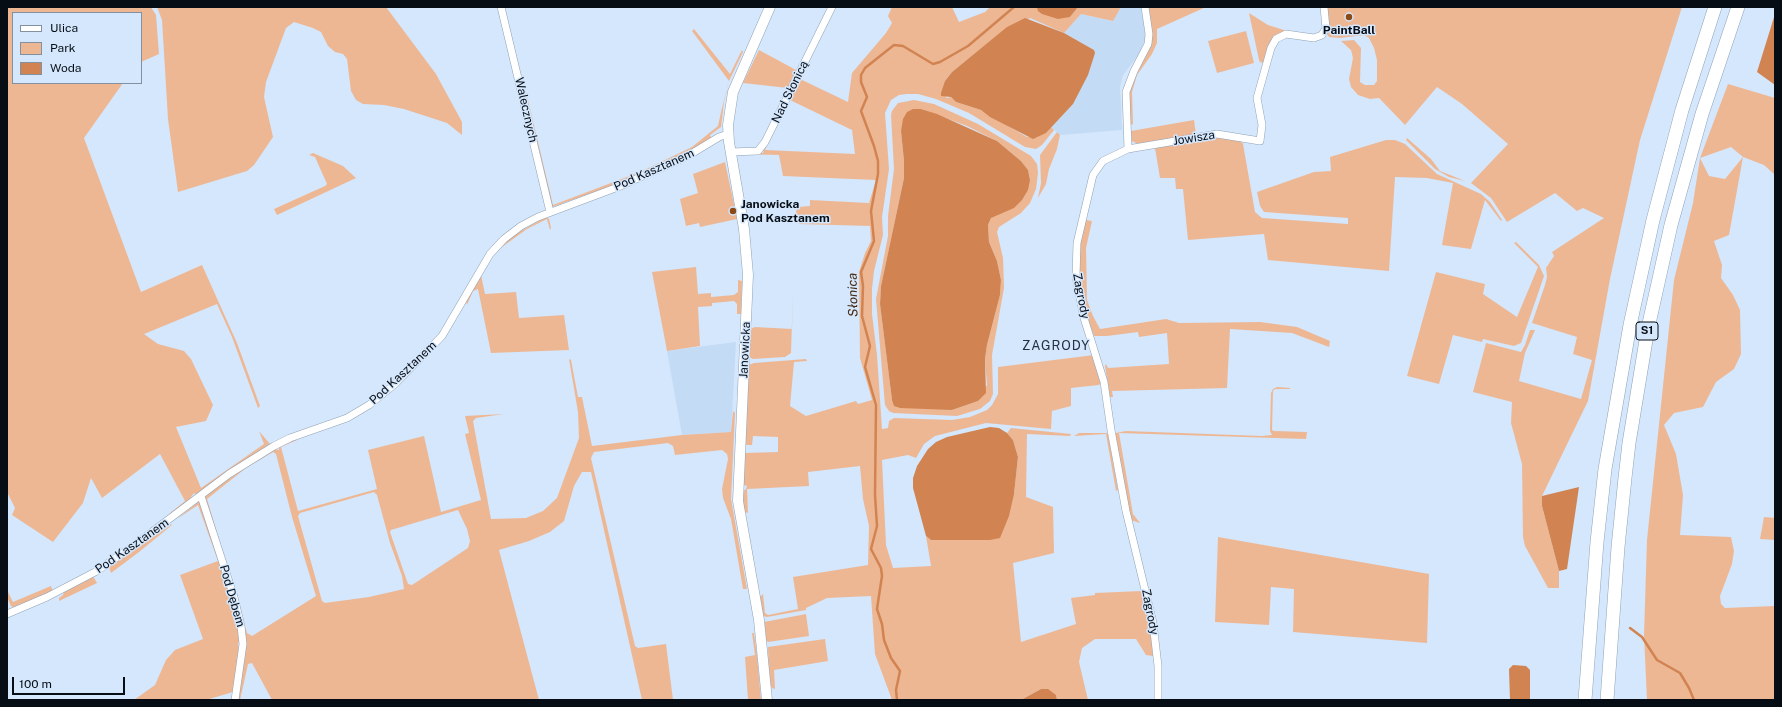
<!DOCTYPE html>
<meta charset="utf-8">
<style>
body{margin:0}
#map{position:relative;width:1782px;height:707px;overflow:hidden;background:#d4e7fc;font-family:"Public Sans",sans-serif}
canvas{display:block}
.frame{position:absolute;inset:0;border:8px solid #070d14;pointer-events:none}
.legend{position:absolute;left:12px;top:12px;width:130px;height:72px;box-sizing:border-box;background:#d4e7fc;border:1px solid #82909f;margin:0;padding:5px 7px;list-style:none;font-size:12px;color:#070d14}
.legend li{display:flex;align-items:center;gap:8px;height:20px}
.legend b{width:20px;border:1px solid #82909f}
.scale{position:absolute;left:12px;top:677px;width:113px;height:18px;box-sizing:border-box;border:2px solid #070d14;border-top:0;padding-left:5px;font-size:12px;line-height:14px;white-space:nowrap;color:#070d14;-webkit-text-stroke:3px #d4e7fc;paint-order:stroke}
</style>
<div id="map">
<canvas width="1782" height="707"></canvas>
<div class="frame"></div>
<ul class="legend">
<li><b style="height:5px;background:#fff"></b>Ulica</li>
<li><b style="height:11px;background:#eeb794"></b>Park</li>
<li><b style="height:11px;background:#d18451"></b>Woda</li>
</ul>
<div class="scale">100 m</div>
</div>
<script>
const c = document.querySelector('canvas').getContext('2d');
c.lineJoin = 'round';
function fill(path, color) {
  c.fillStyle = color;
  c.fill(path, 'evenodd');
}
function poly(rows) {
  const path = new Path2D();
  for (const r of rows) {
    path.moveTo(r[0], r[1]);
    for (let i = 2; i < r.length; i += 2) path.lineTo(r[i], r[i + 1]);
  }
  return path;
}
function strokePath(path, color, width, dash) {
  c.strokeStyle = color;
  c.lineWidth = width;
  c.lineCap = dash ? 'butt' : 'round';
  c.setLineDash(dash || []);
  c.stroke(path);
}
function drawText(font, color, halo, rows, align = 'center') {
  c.font = font + ' "Public Sans",sans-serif';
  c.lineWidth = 3;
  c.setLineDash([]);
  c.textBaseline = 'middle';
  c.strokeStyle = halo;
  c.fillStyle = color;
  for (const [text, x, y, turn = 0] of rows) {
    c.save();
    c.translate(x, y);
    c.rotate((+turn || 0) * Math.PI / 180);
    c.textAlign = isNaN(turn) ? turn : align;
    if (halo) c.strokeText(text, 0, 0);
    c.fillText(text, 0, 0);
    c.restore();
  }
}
const built = poly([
 [1121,7,1142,7,1147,34,1139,54,1123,75,1120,87,1122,130,1060,135,1051,127,1073,104,1094,50,1064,33,1081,14,1112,21],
 [736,342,731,432,682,435,667,351]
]);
const green = poly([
 [7,7,151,7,156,15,159,54,141,62,141,13,13,13,13,83,123,83,84,138,141,292,202,265,237,343,260,406,258,408,232,337,217,304,144,334,158,344,184,351,191,359,213,405,206,421,176,427,201,488,264,444,259,431,270,444,197,496,194,493,191,497,191,500,170,516,169,514,185,501,160,454,102,498,91,478,83,503,53,542,12,515,15,508,7,492],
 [157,7,386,7,436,74,462,122,462,135,447,123,404,109,384,105,363,104,356,100,351,91,347,59,343,54,335,52,328,46,321,32,313,28,294,22,286,28,266,82,264,97,273,137,254,165,247,171,178,192,168,119,162,20],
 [892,7,952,7,959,22,985,12,990,7,1037,7,1070,17,1078,7,1121,7,1113,21,1081,14,1064,33,1030,18,978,51,952,72,945,81,946,98,951,97,956,102,981,110,1027,137,1046,133,1051,127,1054,130,1042,145,1036,149,1025,147,969,113,936,99,918,94,907,94,899,95,891,100,885,113,889,169,882,217,883,235,874,271,872,289,872,314,877,355,882,429,888,428,889,421,894,418,952,420,970,417,987,410,992,405,998,394,998,367,1094,355,1101,383,1099,385,1071,388,1071,406,1052,411,1051,429,986,423,935,436,924,444,916,458,908,455,882,460,886,545,893,568,931,566,926,536,931,540,1014,494,1018,457,1013,440,1007,433,1011,428,1071,434,1070,436,1027,434,1026,497,1053,507,1054,553,1013,563,1021,642,1076,624,1071,598,1095,595,1095,593,1142,591,1150,624,1153,656,1146,655,1136,639,1095,639,1082,648,1079,662,1088,700,1057,700,1056,695,1041,689,1021,700,892,700,875,654,871,596,827,598,806,608,806,610,767,617,763,616,760,597,763,594,765,613,768,615,798,609,793,577,868,565,869,526,863,499,860,466,808,472,809,486,747,489,748,513,742,511,742,492,746,489,747,486,742,484,745,453,778,452,778,437,753,436,752,445,745,445,749,365,754,363,806,359,807,361,794,362,790,406,806,416,856,401,858,404,872,400,860,358,859,272,865,253,871,241,870,226,799,224,796,211,798,207,810,206,810,200,869,203,876,180,783,176,779,155,739,154,763,153,764,151,759,151,771,137,765,150,855,154,852,130,790,100,800,79,848,102,852,73,886,33,892,23,888,16],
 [1148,7,1206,7,1157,29,1157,43,1152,54,1137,75,1132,92,1133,124,1131,125,1128,112,1130,88,1148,51],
 [1325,7,1682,7,1640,140,1610,279,1588,401,1542,496,1542,506,1559,571,1559,588,1548,588,1525,546,1523,537,1522,464,1511,423,1512,402,1473,392,1486,343,1521,352,1525,345,1530,330,1535,330,1525,353,1519,381,1581,399,1592,360,1573,354,1577,337,1532,323,1545,285,1547,277,1546,268,1554,256,1552,252,1604,218,1583,208,1577,211,1555,193,1507,222,1491,198,1471,183,1508,144,1462,104,1437,87,1405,125,1379,98,1370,99,1358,95,1351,87,1349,79,1353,58,1351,50,1341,41,1354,40,1361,48,1360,82,1365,85,1374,85,1377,81,1377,60,1374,48,1369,38,1364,35,1340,38,1329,37,1327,34],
 [1249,13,1268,25,1290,32,1282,33,1263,63,1260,62,1259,60],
 [694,29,730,74,742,50,743,52,729,81,724,102,721,127,710,135,711,138,685,154,617,184,552,207,519,62,553,205,640,172,692,147,718,126,722,108,729,81,692,31],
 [1246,31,1254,63,1217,73,1208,41],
 [759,50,796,70,788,88,743,83],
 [1728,84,1775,98,1775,175,1764,165,1743,157,1729,235,1714,241,1722,265,1721,278,1733,295,1740,310,1741,354,1734,369,1716,382,1703,407,1674,413,1664,425,1676,454,1683,495,1680,535,1731,537,1734,551,1732,564,1720,596,1721,604,1725,608,1775,606,1775,700,1647,700,1644,635,1647,540,1674,280,1693,203,1700,158],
 [1731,147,1743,157,1725,179,1709,176,1700,158],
 [914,100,934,104,978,124,1031,156,1037,164,1038,173,1036,189,1030,203,1021,213,999,227,997,232,1003,258,1004,288,992,355,993,394,990,401,980,409,957,416,893,413,889,411,885,405,876,299,888,236,888,216,894,169,891,115,892,111,898,103],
 [921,109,967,126,997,141,1021,161,1028,170,1030,180,991,218,988,225,989,242,997,261,1001,280,1000,295,987,345,985,359,987,385,978,401,952,410,892,400,880,304,881,286,904,178,904,161,901,131],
 [1194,120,1196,135,1138,144,1132,141,1131,131],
 [1057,132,1060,135,1057,149,1049,169,1046,184,1038,198,1041,183,1040,155],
 [1213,136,1240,140,1243,144,1255,212,1262,218,1348,224,1348,218,1264,212,1260,206,1257,192,1314,172,1331,171,1330,157,1386,140,1395,140,1405,144,1437,174,1481,194,1490,202,1502,220,1501,221,1485,200,1471,249,1442,245,1453,183,1427,178,1395,177,1389,271,1268,260,1264,234,1188,240,1183,189,1176,189,1175,178,1160,178,1155,148],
 [1407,138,1431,159,1440,171,1465,181,1449,177,1435,169,1406,140],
 [313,153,343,166,356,178,277,215,274,209,325,186,327,184,315,157,309,155],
 [725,162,735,209,733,209,734,214,736,214,737,219,700,227,699,223,686,226,680,199,698,193,693,174],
 [546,217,549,219,551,228,550,230,547,219,527,229,502,247,492,257,481,275,485,294,516,292,519,318,564,315,569,350,491,353,478,289,473,291,467,305,466,301,484,268,497,250,512,236],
 [1086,220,1092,221,1086,248,1087,300,1093,316,1100,329,1166,319,1179,323,1260,322,1297,327,1330,341,1329,347,1292,333,1230,329,1227,388,1112,391,1113,397,1110,397,1105,366,1106,364,1108,368,1169,364,1167,333,1139,337,1138,332,1107,336,1094,336,1087,317,1079,279,1080,241],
 [1516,242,1539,265,1544,276,1521,343,1514,346,1483,339,1482,342,1453,335,1439,384,1407,376,1436,272,1485,284,1483,294,1517,317,1538,267,1514,243],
 [696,267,698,294,711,293,711,297,734,295,738,292,738,280,742,281,741,314,737,314,737,304,734,301,712,303,712,306,698,307,700,346,667,351,652,272],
 [793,290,791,353,785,357,753,359,749,357,750,329,755,327,792,329],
 [569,359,571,360,578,397,582,397,592,446,682,435,731,432,733,411,735,413,731,499,747,589,743,589,731,519,723,498,722,489,728,459,727,454,722,450,675,455,673,446,668,443,594,452,591,458,635,646,638,648,666,644,673,700,642,700,591,472,582,472,574,486,564,521,550,532,529,541,499,550,539,700,272,700,252,663,248,664,240,700,237,700,244,643,205,497,206,495,243,469,275,449,279,450,279,447,296,439,297,440,281,447,298,511,377,489,368,450,424,436,441,512,481,500,465,434,469,433,465,416,504,414,476,418,473,421,491,519,526,518,543,511,557,498,579,438,578,412],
 [273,452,276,454,292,517,316,596,252,636,247,633,207,499,246,468],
 [374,492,377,495,390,543,402,576,404,589,369,597,325,603,322,601,298,516,300,513],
 [458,510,467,529,470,541,468,548,412,585,408,584,390,532,391,530],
 [1277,387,1290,388,1290,389,1275,389,1273,391,1272,430,1274,431,1307,432,1306,439,1119,433,1133,514,1140,523,1131,520,1115,435,1116,433,1126,431,1262,436,1272,435,1270,431,1271,393,1273,389],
 [1079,433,1106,433,1108,434,1118,490,1116,491,1106,434,1074,436],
 [198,502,200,502,237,615,240,639,238,644,240,655,233,692,206,700,134,700,155,685,166,660,175,650,203,639,180,575,218,561,198,505,177,519],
 [1764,517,1775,518,1775,540,1760,539],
 [171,524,172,525,139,552,111,573,109,567],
 [1218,537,1429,574,1427,643,1293,632,1294,589,1271,587,1269,625,1215,622],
 [93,576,97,583,59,601,59,598,63,595,64,592],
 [51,586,53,592,15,608,11,606,7,597,8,592,13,602],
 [806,614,809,636,768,642,766,640,764,622],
 [752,633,754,633,757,655,761,700,748,700,745,657,755,655],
 [825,639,828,661,774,670,775,689,772,688,769,682,768,647]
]);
const water = poly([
 [1078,7,1070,17,1058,19,1042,14,1038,11,1037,8],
 [1775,14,1775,85,1757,72],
 [1025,18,1064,33,1094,50,1095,53,1088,75,1073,104,1046,133,1033,139,990,117,981,110,956,102,951,97,941,96,941,93,945,81,952,72,1007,27],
 [913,109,921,109,937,114,997,141,1021,161,1028,170,1030,180,1028,190,1022,200,1014,208,991,218,988,225,989,242,997,261,1001,280,1000,295,987,345,985,359,986,393,978,401,952,410,900,408,894,406,892,400,880,304,881,286,904,178,904,161,901,131,903,119,907,112],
 [990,427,999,428,1007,433,1013,440,1018,457,1014,494,1009,516,1000,538,990,540,931,540,926,536,913,488,913,478,917,466,928,449,936,442,947,437],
 [1579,487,1567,569,1559,571,1542,506,1542,496],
 [1513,665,1526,666,1530,670,1530,700,1510,700,1509,669],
 [1041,689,1048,689,1056,695,1057,700,1021,700]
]);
const stream = poly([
 [1630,628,1642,637,1657,660,1680,673,1689,688,1694,700],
 [897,700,896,690,900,671,891,658,884,640,882,624,877,609,882,576,881,568,871,549,877,526,875,495,876,405,865,367,870,346,862,316,863,286,861,272,874,241,871,211,878,174,878,161,874,146,861,111,867,97,861,82,861,75,865,68,894,45,903,46,933,64,940,62,968,46,1014,7]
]);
const street = poly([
 [501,7,550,212],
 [1128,149,1126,92,1134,71,1148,44,1149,34,1145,7],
 [731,152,758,151,765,142,832,7],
 [201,496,234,597,241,626,243,644,235,700],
 [7,614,47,597,95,572,132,547,229,474,274,446,290,438,347,418,369,405,395,384,442,336,490,254,504,239,521,226,538,217,618,187,674,162,691,154,719,137,728,134],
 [1158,700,1158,666,1153,623,1126,511,1111,430,1104,382,1084,318,1076,277,1077,243,1093,175,1103,161,1128,149,1217,134,1260,141,1262,125,1257,98,1271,48,1276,39,1286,34,1314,38,1322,35,1326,28,1324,7]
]);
const secondary = poly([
 [767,700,759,620,738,501,748,275,744,229,729,142,728,125,733,92,770,7]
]);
const highway = poly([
 [1585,700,1597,542,1605,469,1630,325,1653,220,1682,110,1715,7],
 [1607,700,1618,547,1625,478,1629,443,1648,328,1671,225,1702,114,1738,7]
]);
const markers = [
 [1349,17,4,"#8c4918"],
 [733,211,4,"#8c4918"]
];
const shields = [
 [1647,331,22]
];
const shieldNames = [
 ["S1",1647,331]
];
const poiNames = [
 ["PaintBall",1349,30],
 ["Janowicka",741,204,"left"],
 ["Pod Kasztanem",741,218,"left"]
];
const streetNames = [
 ["Nad Słonicą",790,92,-64],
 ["Walecznych",526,110,77],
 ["Jowisza",1194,138,-9],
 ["Pod Kasztanem",654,170,-24],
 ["Zagrody",1081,296,79],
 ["Janowicka",745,350,-87],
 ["Pod Kasztanem",403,373,-43],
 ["Pod Kasztanem",132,546,-35],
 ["Pod Dębem",232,596,74],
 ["Zagrody",1150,612,79]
];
const waterNames = [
 ["Słonica",853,295,-91]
];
const neighbourhoodNames = [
 ["ZAGRODY",1056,346]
];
fill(built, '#c3dbf5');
fill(green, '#eeb794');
fill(water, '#d18451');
strokePath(stream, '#d18451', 2.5);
strokePath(street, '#90a2b6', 8);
strokePath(secondary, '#90a2b6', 11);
strokePath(highway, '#90a2b6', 14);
strokePath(street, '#fff', 7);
strokePath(secondary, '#fff', 10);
strokePath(highway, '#fff', 13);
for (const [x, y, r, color] of markers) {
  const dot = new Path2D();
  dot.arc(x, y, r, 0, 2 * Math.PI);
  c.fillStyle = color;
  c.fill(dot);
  strokePath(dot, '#d4e7fc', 1.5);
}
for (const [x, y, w] of shields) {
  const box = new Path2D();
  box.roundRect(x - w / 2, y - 9, w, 18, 3);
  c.fillStyle = '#d4e7fc';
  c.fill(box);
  strokePath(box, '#070d14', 1);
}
drawText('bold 11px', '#070d14', null, shieldNames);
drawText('bold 12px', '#070d14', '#d4e7fc', poiNames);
drawText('12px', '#070d14', '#d4e7fc', streetNames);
drawText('italic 13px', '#482812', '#d4e7fc', waterNames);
c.letterSpacing = '1px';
drawText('13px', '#233242', '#d4e7fc', neighbourhoodNames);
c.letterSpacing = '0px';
</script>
